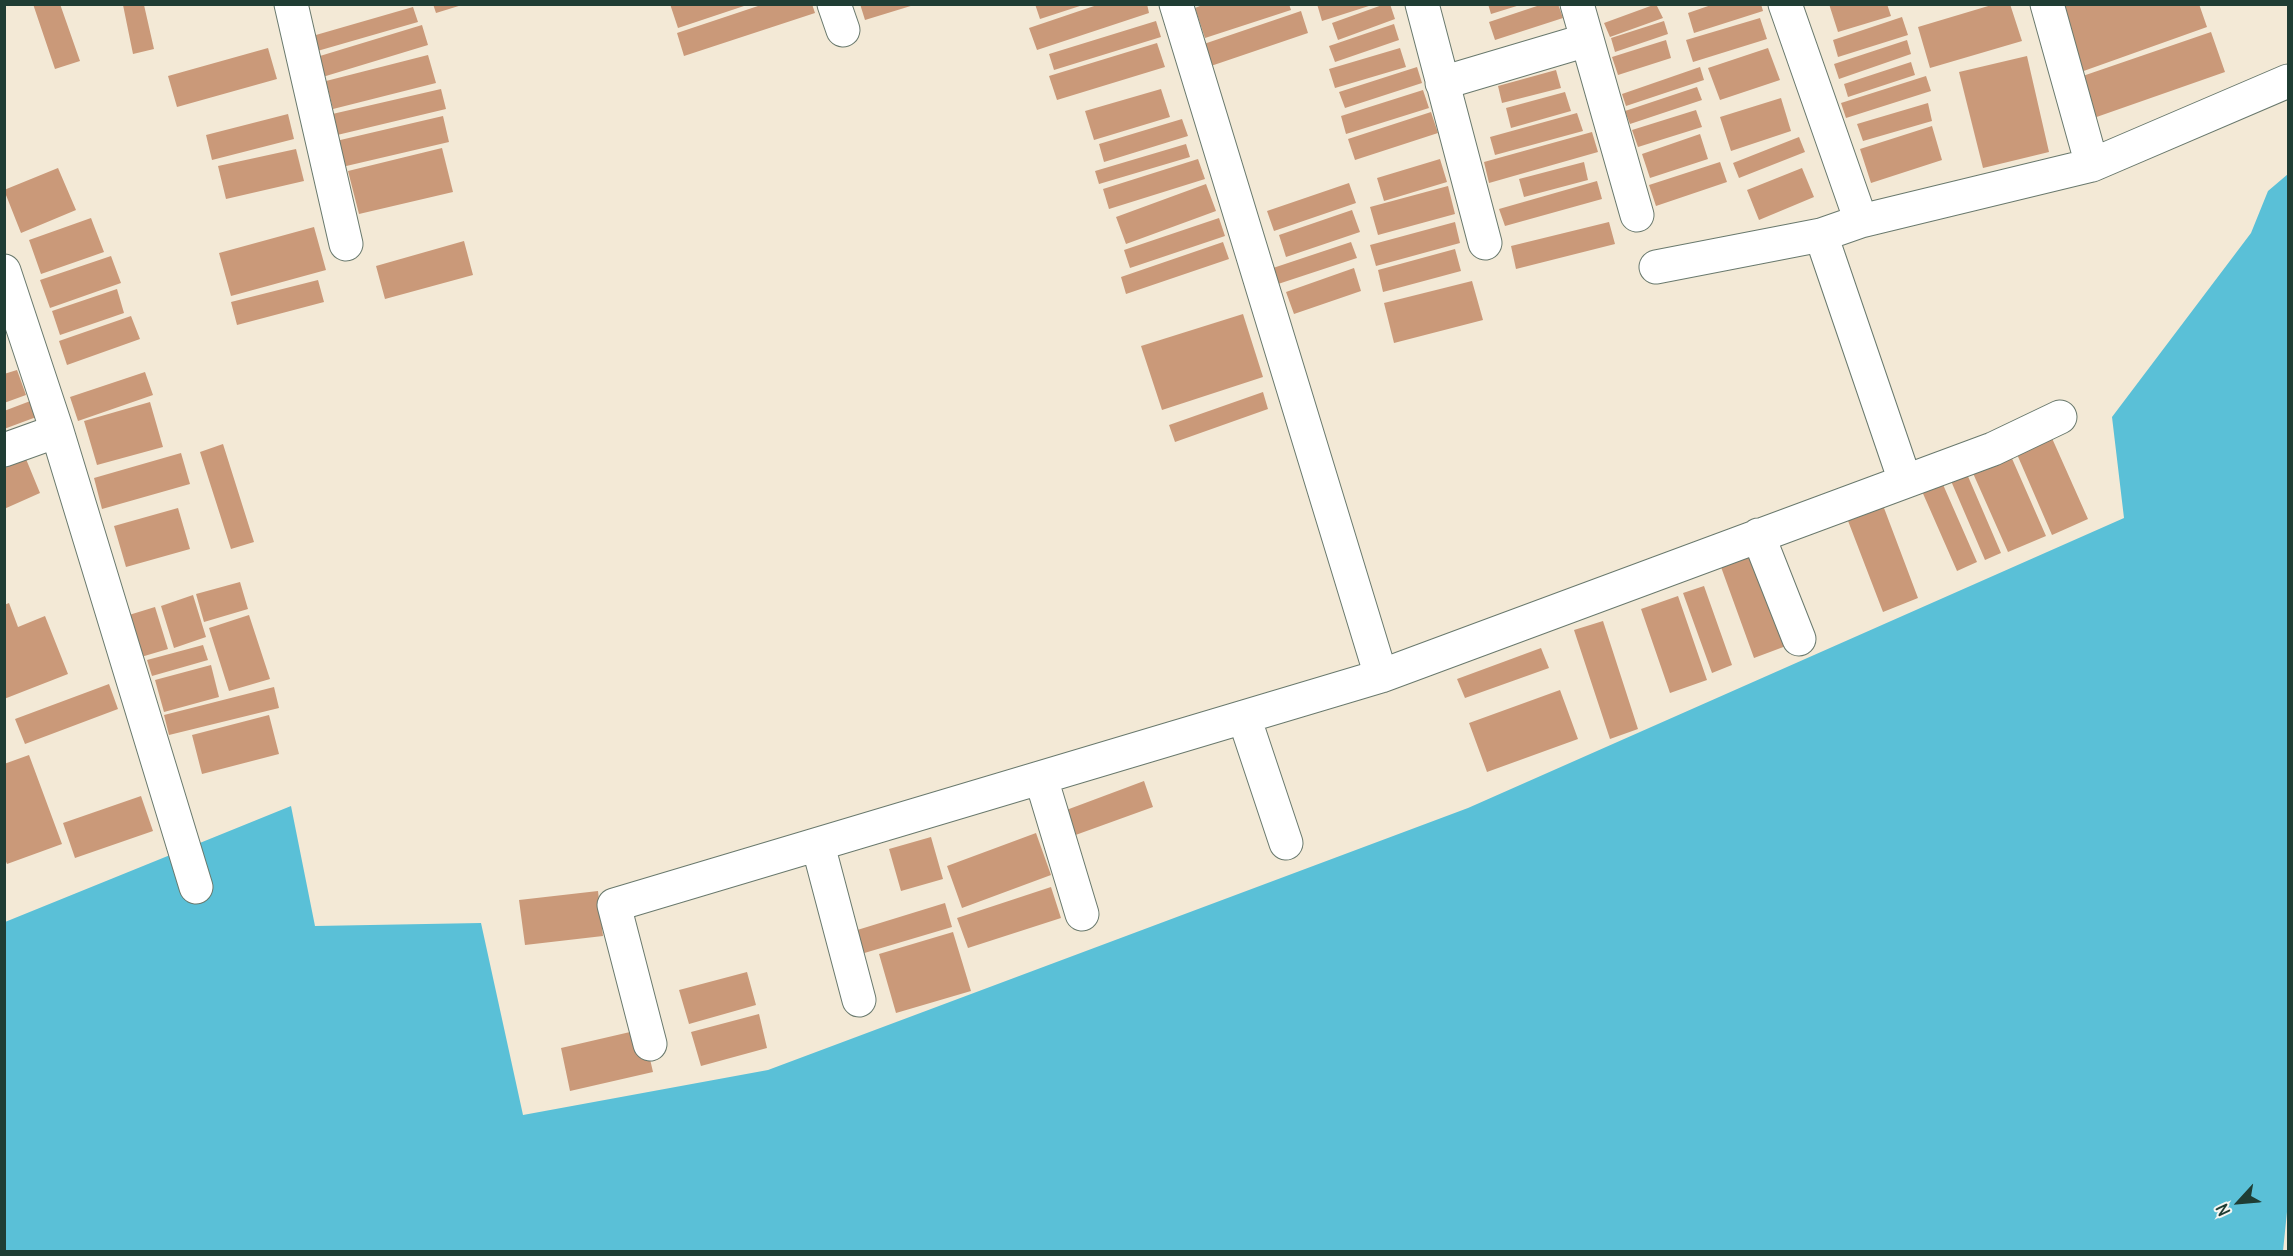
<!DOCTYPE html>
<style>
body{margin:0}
#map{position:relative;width:2293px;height:1256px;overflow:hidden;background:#f3e9d6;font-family:Delius,sans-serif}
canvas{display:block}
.frame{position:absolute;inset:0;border:6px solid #1f3d34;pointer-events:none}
.north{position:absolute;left:2209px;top:1172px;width:60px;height:60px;-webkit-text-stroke:4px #f6f6f2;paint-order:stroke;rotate:244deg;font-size:16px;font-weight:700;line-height:24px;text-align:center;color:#1f3d34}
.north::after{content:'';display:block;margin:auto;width:21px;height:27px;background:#1f3d34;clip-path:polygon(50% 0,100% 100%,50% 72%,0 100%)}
</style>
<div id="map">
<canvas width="2293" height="1256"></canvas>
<div class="frame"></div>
<div class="north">N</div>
</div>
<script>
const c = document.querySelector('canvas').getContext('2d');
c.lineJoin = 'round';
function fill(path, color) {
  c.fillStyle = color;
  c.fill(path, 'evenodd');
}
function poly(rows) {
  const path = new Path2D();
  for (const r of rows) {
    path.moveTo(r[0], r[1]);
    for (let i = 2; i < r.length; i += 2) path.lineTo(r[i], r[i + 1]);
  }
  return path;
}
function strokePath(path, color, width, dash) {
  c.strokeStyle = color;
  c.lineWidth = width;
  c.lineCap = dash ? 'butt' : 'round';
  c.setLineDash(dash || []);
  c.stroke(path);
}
const water = poly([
 [2288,174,2288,1202,2283,1251,5,1252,5,922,291,806,315,926,481,923,523,1115,768,1070,1468,808,2124,518,2112,417,2251,233,2268,191]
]);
const building = poly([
 [33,4,60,4,80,61,55,69],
 [433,4,462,4,462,5,436,13],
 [670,4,747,4,747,5,678,28],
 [764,4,812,4,815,13,684,56,677,33],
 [860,4,914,4,914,5,865,20],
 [1035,4,1083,4,1083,5,1040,19],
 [1100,4,1147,4,1149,13,1037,50,1029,28],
 [1205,4,1289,4,1291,10,1205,38,1195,8],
 [1317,4,1372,4,1372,5,1322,21],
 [1385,4,1390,4,1395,19,1338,40,1332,23],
 [1488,4,1520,4,1520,5,1491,14],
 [1543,4,1558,4,1563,18,1495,40,1489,22],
 [1656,4,1663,18,1610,37,1604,23],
 [1714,4,1761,4,1763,11,1694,33,1688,13],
 [1829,4,1887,4,1891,16,1838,32],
 [1995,4,2010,4,2022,41,1930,68,1918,27],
 [2065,4,2199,4,2207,27,2078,73,2055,8],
 [123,5,144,5,154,49,133,54],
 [413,7,418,22,307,54,302,39],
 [1301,11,1308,33,1205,68,1198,46],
 [1902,17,1908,35,1838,57,1833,40],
 [1760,18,1767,39,1693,62,1686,40],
 [1156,21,1161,37,1054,70,1049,54],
 [1664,21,1668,34,1615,52,1611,38],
 [1394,24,1399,40,1335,62,1329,46],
 [422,25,428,45,316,79,310,59],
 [2211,32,2225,72,2088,120,2074,79],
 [1666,40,1671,58,1618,75,1612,57],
 [1907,40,1911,54,1839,79,1834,64],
 [1157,43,1165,67,1057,100,1049,76],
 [268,48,277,79,177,107,168,76],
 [1400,48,1406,67,1335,88,1329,69],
 [1768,48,1780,80,1720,100,1708,68],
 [428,55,436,83,333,109,326,81],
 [2027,56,2049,152,1983,168,1959,72],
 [1911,62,1915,75,1848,97,1844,84],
 [1417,67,1422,83,1345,108,1339,92],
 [1700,67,1704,80,1626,106,1622,94],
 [1556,70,1561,88,1502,103,1498,86],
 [1926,76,1931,91,1846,118,1841,103],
 [1697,87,1702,100,1630,124,1625,111],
 [441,89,446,109,333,136,328,115],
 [1161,89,1170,117,1094,140,1085,111],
 [1423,90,1429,108,1346,134,1341,116],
 [1565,92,1571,111,1511,128,1506,108],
 [1781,98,1791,131,1731,151,1720,117],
 [1928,103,1932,121,1863,141,1857,124],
 [1696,110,1702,127,1638,147,1632,130],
 [1431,112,1438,133,1355,160,1348,139],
 [1577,113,1583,131,1495,155,1490,137],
 [288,114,294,139,212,160,206,135],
 [443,116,449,142,342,167,336,141],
 [1182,119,1188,136,1104,162,1099,144],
 [1932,126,1942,160,1871,183,1860,149],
 [1592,132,1598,152,1489,183,1484,162],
 [1700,134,1708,159,1650,178,1642,154],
 [1799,137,1805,152,1739,178,1733,163],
 [1186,144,1190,157,1099,184,1095,171],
 [442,148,453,192,359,214,348,171],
 [296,149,304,181,226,199,218,166],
 [1198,159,1205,179,1109,209,1103,189],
 [1440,159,1447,182,1384,201,1377,178],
 [1584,162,1588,180,1524,197,1519,179],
 [1720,162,1727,182,1656,206,1649,185],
 [58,168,76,210,21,233,4,190],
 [1802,168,1814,197,1759,220,1747,190],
 [1597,181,1602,199,1505,226,1499,209],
 [1349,183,1356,203,1274,231,1267,211],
 [1206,184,1216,211,1126,244,1116,217],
 [1448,186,1455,214,1378,235,1370,207],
 [1352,210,1360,232,1286,257,1279,235],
 [91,218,104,252,41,274,29,240],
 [1219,218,1225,236,1130,268,1124,250],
 [1455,222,1460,243,1376,266,1370,245],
 [1609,222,1615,244,1516,269,1511,246],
 [314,227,326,270,231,296,219,253],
 [464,241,473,275,385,299,376,266],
 [1223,242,1229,259,1126,294,1121,277],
 [1351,242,1357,258,1272,286,1267,270],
 [1455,249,1461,271,1383,292,1378,270],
 [111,256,121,283,50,308,40,280],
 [1354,268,1361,291,1294,314,1286,292],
 [318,280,324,302,237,325,231,302],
 [1472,281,1483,320,1394,343,1384,303],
 [117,289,124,313,60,335,52,311],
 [1243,314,1263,377,1162,410,1141,346],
 [131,316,140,339,67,365,59,341],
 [17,370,26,395,4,403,4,374],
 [145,372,153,395,78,421,70,397],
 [1263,392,1268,409,1175,442,1169,425],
 [33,400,39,416,4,429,4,411],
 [150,402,163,447,97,465,84,421],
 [2051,436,2088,519,2052,535,2016,452],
 [223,444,254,542,231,549,200,452],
 [181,453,190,484,102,509,94,478],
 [2010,454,2046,536,2008,552,1972,471],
 [26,459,40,493,4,509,4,468],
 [1964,467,2001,553,1985,560,1948,474],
 [1941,480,1977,562,1957,571,1921,489],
 [1881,500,1918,598,1883,612,1845,513],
 [178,508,190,549,126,567,114,526],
 [1761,553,1794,643,1754,658,1721,567],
 [240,582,248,609,204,622,196,594],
 [1704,586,1732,665,1712,673,1683,593],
 [193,595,206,637,174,648,161,606],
 [1678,596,1707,680,1670,693,1641,609],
 [9,603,18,627,45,616,68,674,4,699,4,605],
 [155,607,168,649,141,657,129,615],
 [249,615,270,679,229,691,209,628],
 [1603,621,1638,729,1610,739,1574,630],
 [203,645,208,660,152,676,147,660],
 [1541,648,1549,668,1465,698,1457,679],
 [211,665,219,697,164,712,155,680],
 [109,684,118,709,25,744,15,719],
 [274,687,279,708,169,735,164,715],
 [1560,690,1578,739,1487,772,1469,723],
 [269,715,279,754,202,774,192,735],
 [29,755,62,844,7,864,4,857,4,764],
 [1144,781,1153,807,1070,837,1061,812],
 [141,796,153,831,75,858,63,823],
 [1036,833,1051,875,962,908,947,866],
 [931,837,943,879,901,891,889,849],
 [1051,887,1061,918,968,948,957,918],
 [598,891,603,936,525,945,519,900],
 [945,903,952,927,861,954,854,931],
 [953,932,971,991,896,1013,879,954],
 [747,972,756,1005,689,1024,679,990],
 [759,1014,767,1048,701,1066,691,1032],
 [643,1029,653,1072,570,1091,561,1048]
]);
const street = poly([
 [291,4,346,244],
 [834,4,843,30],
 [1176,4,1381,676],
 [1422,4,1485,243],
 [1577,4,1637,215],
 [1785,4,1861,221],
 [2047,4,2092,165],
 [1442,83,1587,40],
 [1821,235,1905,481],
 [1656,267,1821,235,1861,221,2092,165,2288,81],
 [4,271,57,431,196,887],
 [4,450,57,431],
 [1758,535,1799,639],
 [1244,717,1286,843],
 [1041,778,1082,914],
 [818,845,859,1000],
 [650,1044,614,905,1381,676,1993,449,2060,417]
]);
fill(water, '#5ac0d7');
fill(building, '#ca9979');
strokePath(street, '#69796d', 35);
strokePath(street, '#fff', 33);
</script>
